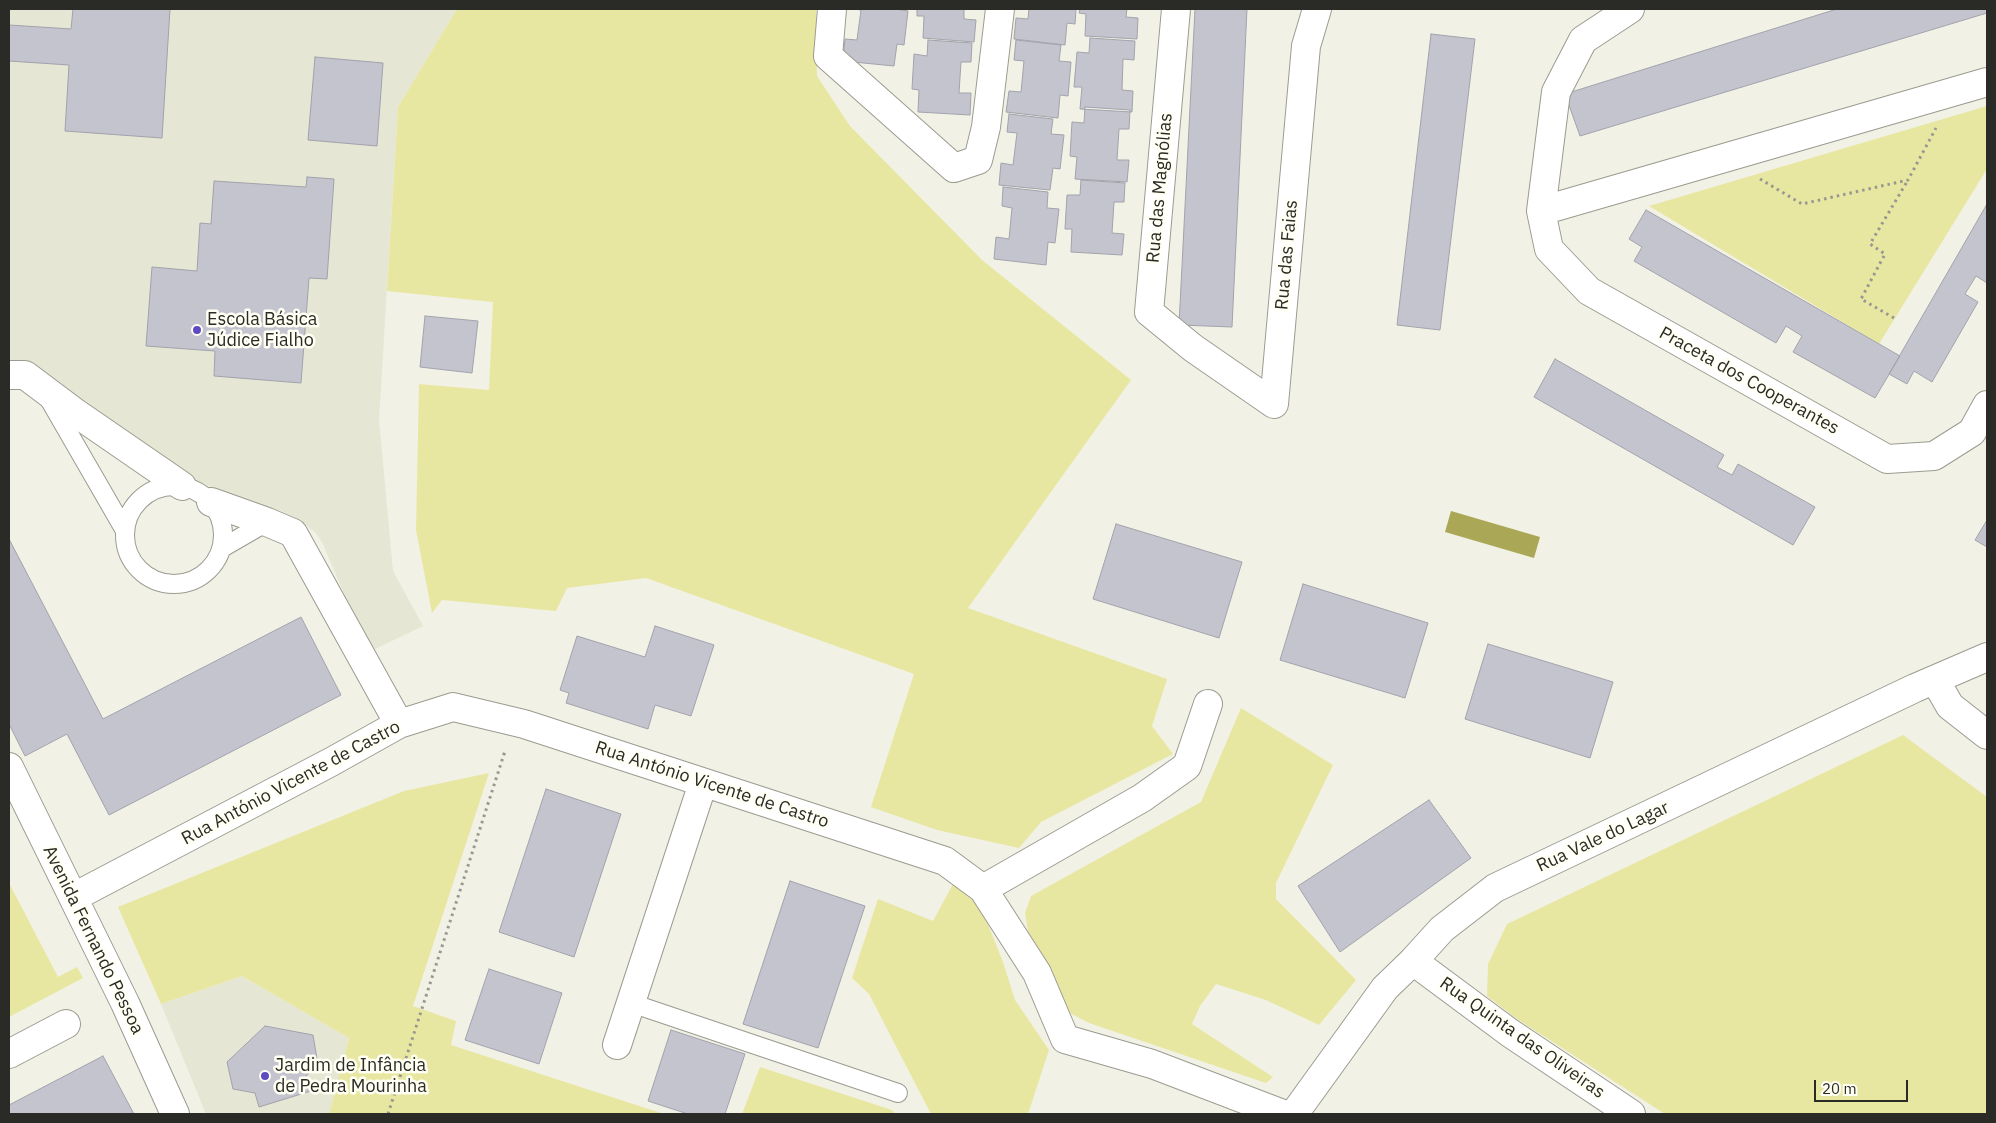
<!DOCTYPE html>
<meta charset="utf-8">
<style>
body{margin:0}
#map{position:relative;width:1996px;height:1123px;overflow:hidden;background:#f1f1e6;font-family:"IBM Plex Sans",sans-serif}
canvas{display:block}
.frame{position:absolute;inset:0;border:10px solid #2a2a26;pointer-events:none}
.scale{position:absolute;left:1814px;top:1080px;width:94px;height:22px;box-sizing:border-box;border:2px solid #2a2a26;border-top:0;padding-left:6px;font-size:15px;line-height:18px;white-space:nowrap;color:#2a2a26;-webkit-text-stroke:4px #fffff3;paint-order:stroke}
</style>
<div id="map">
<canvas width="1996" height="1123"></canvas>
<div class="frame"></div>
<div class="scale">20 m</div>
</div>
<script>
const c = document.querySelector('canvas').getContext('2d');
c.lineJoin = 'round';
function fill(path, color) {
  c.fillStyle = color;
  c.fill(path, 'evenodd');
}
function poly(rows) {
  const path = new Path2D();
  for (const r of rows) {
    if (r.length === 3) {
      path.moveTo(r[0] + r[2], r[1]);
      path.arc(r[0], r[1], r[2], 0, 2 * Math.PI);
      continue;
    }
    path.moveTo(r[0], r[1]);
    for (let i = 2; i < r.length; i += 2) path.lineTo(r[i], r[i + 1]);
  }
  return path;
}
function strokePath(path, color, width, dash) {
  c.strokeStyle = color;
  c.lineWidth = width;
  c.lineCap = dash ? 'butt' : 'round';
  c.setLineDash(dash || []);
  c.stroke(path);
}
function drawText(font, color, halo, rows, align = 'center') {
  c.font = font + ' "IBM Plex Sans",sans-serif';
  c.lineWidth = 5;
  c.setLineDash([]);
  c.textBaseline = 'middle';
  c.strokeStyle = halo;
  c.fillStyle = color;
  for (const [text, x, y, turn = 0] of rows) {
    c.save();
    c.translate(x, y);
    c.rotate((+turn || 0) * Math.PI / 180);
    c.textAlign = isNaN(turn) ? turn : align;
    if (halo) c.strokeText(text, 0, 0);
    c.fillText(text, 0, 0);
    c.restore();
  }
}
const built = poly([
 [9,9,457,9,398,107,379,420,393,571,423,626,369,652,322,542,315,532,296,518,281,511,240,500,185,475,9,369],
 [242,976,349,1038,329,1114,206,1114,161,1004]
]);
const green = poly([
 [457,9,816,9,817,76,850,126,982,260,1131,380,968,608,1167,679,1152,726,1173,754,1041,822,1019,848,937,830,871,807,914,674,646,578,567,588,556,611,442,600,432,613,416,530,419,384,489,390,493,302,387,291,398,107],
 [1987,106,1987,169,1879,344,1649,206],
 [1241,708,1333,765,1276,883,1276,899,1356,980,1319,1025,1266,1000,1216,984,1200,1006,1192,1024,1273,1077,1266,1083,1089,1023,1068,1012,1028,931,1025,913,1031,896,1201,802],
 [1903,735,1987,797,1987,1114,1665,1114,1517,1019,1487,996,1488,964,1507,924],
 [489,773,413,1006,456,1021,451,1045,664,1114,329,1114,349,1038,242,976,161,1004,118,907,404,791],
 [9,883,58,977,77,967,83,978,9,1017],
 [953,884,981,907,1003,962,1015,1000,1049,1050,1028,1114,931,1114,869,994,852,978,878,899,933,921],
 [760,1067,892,1110,895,1114,742,1114]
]);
const water = poly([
 [1451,511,1540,537,1534,558,1445,532]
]);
const building = poly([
 [73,9,170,9,162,138,65,131,69,65,9,61,9,25,71,29,73,9],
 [854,9,896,9,908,11,904,45,897,44,894,66,843,61,845,39,857,40,861,10,854,9],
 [917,9,964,9,964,19,976,20,974,42,923,38,924,16,917,16,917,9],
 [1029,9,1076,9,1075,24,1067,23,1065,45,1014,39,1016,18,1028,19,1029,9],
 [1080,9,1127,9,1126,17,1138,18,1137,39,1085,36,1086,14,1079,13,1080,9],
 [1195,9,1247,9,1232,327,1179,325,1195,9],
 [1837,9,1987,9,1987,13,1580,136,1565,94,1837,9],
 [1431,34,1475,39,1440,330,1397,325,1431,34],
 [1090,38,1135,41,1134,60,1123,59,1122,90,1133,91,1132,112,1080,109,1082,87,1074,87,1077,52,1089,53,1090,38],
 [928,40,972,43,971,62,961,62,959,93,971,93,970,115,918,112,919,90,912,89,914,54,927,56,928,40],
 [1016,40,1061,45,1059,61,1071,62,1068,96,1060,95,1058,118,1006,112,1009,91,1021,92,1024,61,1014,60,1016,40],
 [315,57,383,63,377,146,308,140,315,57],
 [1085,107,1130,110,1129,129,1119,129,1117,160,1129,160,1127,182,1075,179,1077,157,1070,156,1072,122,1084,123,1085,107],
 [1009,114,1053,119,1051,134,1064,135,1060,169,1053,168,1050,190,999,185,1001,163,1013,165,1017,133,1007,132,1009,114],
 [307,177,334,179,327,279,309,278,301,383,214,376,215,351,146,346,152,267,197,271,200,223,211,224,214,181,306,187,307,177],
 [1081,180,1125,183,1124,202,1114,202,1112,233,1124,234,1122,255,1071,252,1072,229,1065,229,1067,195,1080,195,1081,180],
 [1003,187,1048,192,1047,208,1059,209,1055,243,1048,242,1046,265,994,259,996,237,1009,239,1012,208,1002,206,1003,187],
 [1987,204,1987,283,1976,276,1965,294,1978,302,1932,382,1914,371,1907,384,1889,374,1987,204],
 [1646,210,1900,356,1875,398,1793,352,1802,336,1786,326,1776,343,1634,261,1642,247,1629,239,1646,210],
 [425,316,478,321,472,373,420,367,425,316],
 [1555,359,1724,455,1717,467,1732,475,1738,464,1815,507,1793,545,1534,397,1555,359],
 [1987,520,1987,547,1975,540,1987,520],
 [1116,524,1242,562,1219,638,1093,599,1116,524],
 [9,539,103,719,301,617,341,695,109,815,67,734,25,756,9,724,9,539],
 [1303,584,1428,623,1405,698,1280,660,1303,584],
 [655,626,714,645,691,716,655,705,648,729,566,703,569,693,560,690,577,636,645,657,655,626],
 [1488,644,1613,682,1590,758,1465,719,1488,644],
 [546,789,621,814,574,957,499,932,546,789],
 [1429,800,1471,858,1340,952,1298,886,1429,800],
 [790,881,865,906,818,1048,743,1024,790,881],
 [489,969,562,993,539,1064,465,1040,489,969],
 [265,1026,313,1035,318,1065,306,1076,311,1091,259,1107,255,1093,233,1089,227,1062,265,1026],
 [671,1030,745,1054,725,1114,688,1114,648,1101,671,1030],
 [103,1056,134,1114,9,1114,9,1105,103,1056]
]);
const path = poly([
 [1760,179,1802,204,1908,180,1936,128],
 [1894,318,1861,299,1885,254,1870,244,1908,180],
 [388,1114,505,751]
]);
const service = poly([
 [49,399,124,529],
 [174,535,49],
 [222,548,267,522],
 [631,1003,898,1093]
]);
const minor = poly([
 [832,9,828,56,954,168,978,160,986,127,1000,9],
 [1176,9,1149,312,1193,348,1274,404,1306,46,1317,9],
 [1630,9,1583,40,1556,92,1541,211,1549,249,1589,291,1887,459,1934,456,1972,432,1987,405],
 [1541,211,1987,82],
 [9,375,25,375,73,411,182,486],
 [211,502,267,522,293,533,399,724],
 [1935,680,1950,706,1987,735],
 [983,889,1142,798,1187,766,1208,704],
 [74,897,331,762,399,724,453,707,524,724,945,861,983,889,1037,973,1065,1039,1152,1064,1283,1114],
 [1413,961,1510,1033,1631,1114],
 [617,1045,703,783],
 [9,1054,66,1024]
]);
const tertiary = poly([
 [9,767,125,1003,175,1114],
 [1294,1114,1385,988,1413,961,1442,929,1495,888,1915,688,1987,657]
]);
const markers = [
 [197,330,5,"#5f4ac2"],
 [265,1076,5,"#5f4ac2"]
];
const streetNames = [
 ["Rua das Magnólias",1160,188,-85],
 ["Rua das Faias",1287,255,-85],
 ["Praceta dos Cooperantes",1749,381,29],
 ["Rua António Vicente de Castro",291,783,-28],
 ["Rua António Vicente de Castro",712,785,18],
 ["Rua Vale do Lagar",1603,837,-25],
 ["Avenida Fernando Pessoa",93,940,64],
 ["Rua Quinta das Oliveiras",1522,1038,35]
];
const poiNames = [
 ["Escola Básica",207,320],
 ["Júdice Fialho",207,341],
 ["Jardim de Infância",275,1066],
 ["de Pedra Mourinha",275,1087]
];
fill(built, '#e5e6d3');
fill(green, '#e8e7a2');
fill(water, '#aaa856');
fill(building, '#c4c4cf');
strokePath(building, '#a2a2ac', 1);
strokePath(service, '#9b9b90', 20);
strokePath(minor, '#9b9b90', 30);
strokePath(tertiary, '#9b9b90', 30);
strokePath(path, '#989890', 3, [2.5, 4]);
strokePath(service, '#fff', 18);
strokePath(minor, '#fff', 28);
strokePath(tertiary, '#fff', 28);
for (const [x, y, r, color] of markers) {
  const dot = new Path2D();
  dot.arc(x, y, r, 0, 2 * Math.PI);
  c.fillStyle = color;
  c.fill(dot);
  strokePath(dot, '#fffff3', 2);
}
drawText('18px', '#2a2a26', '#fffff3', streetNames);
drawText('18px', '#2a2a26', '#fffff3', poiNames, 'left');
</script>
